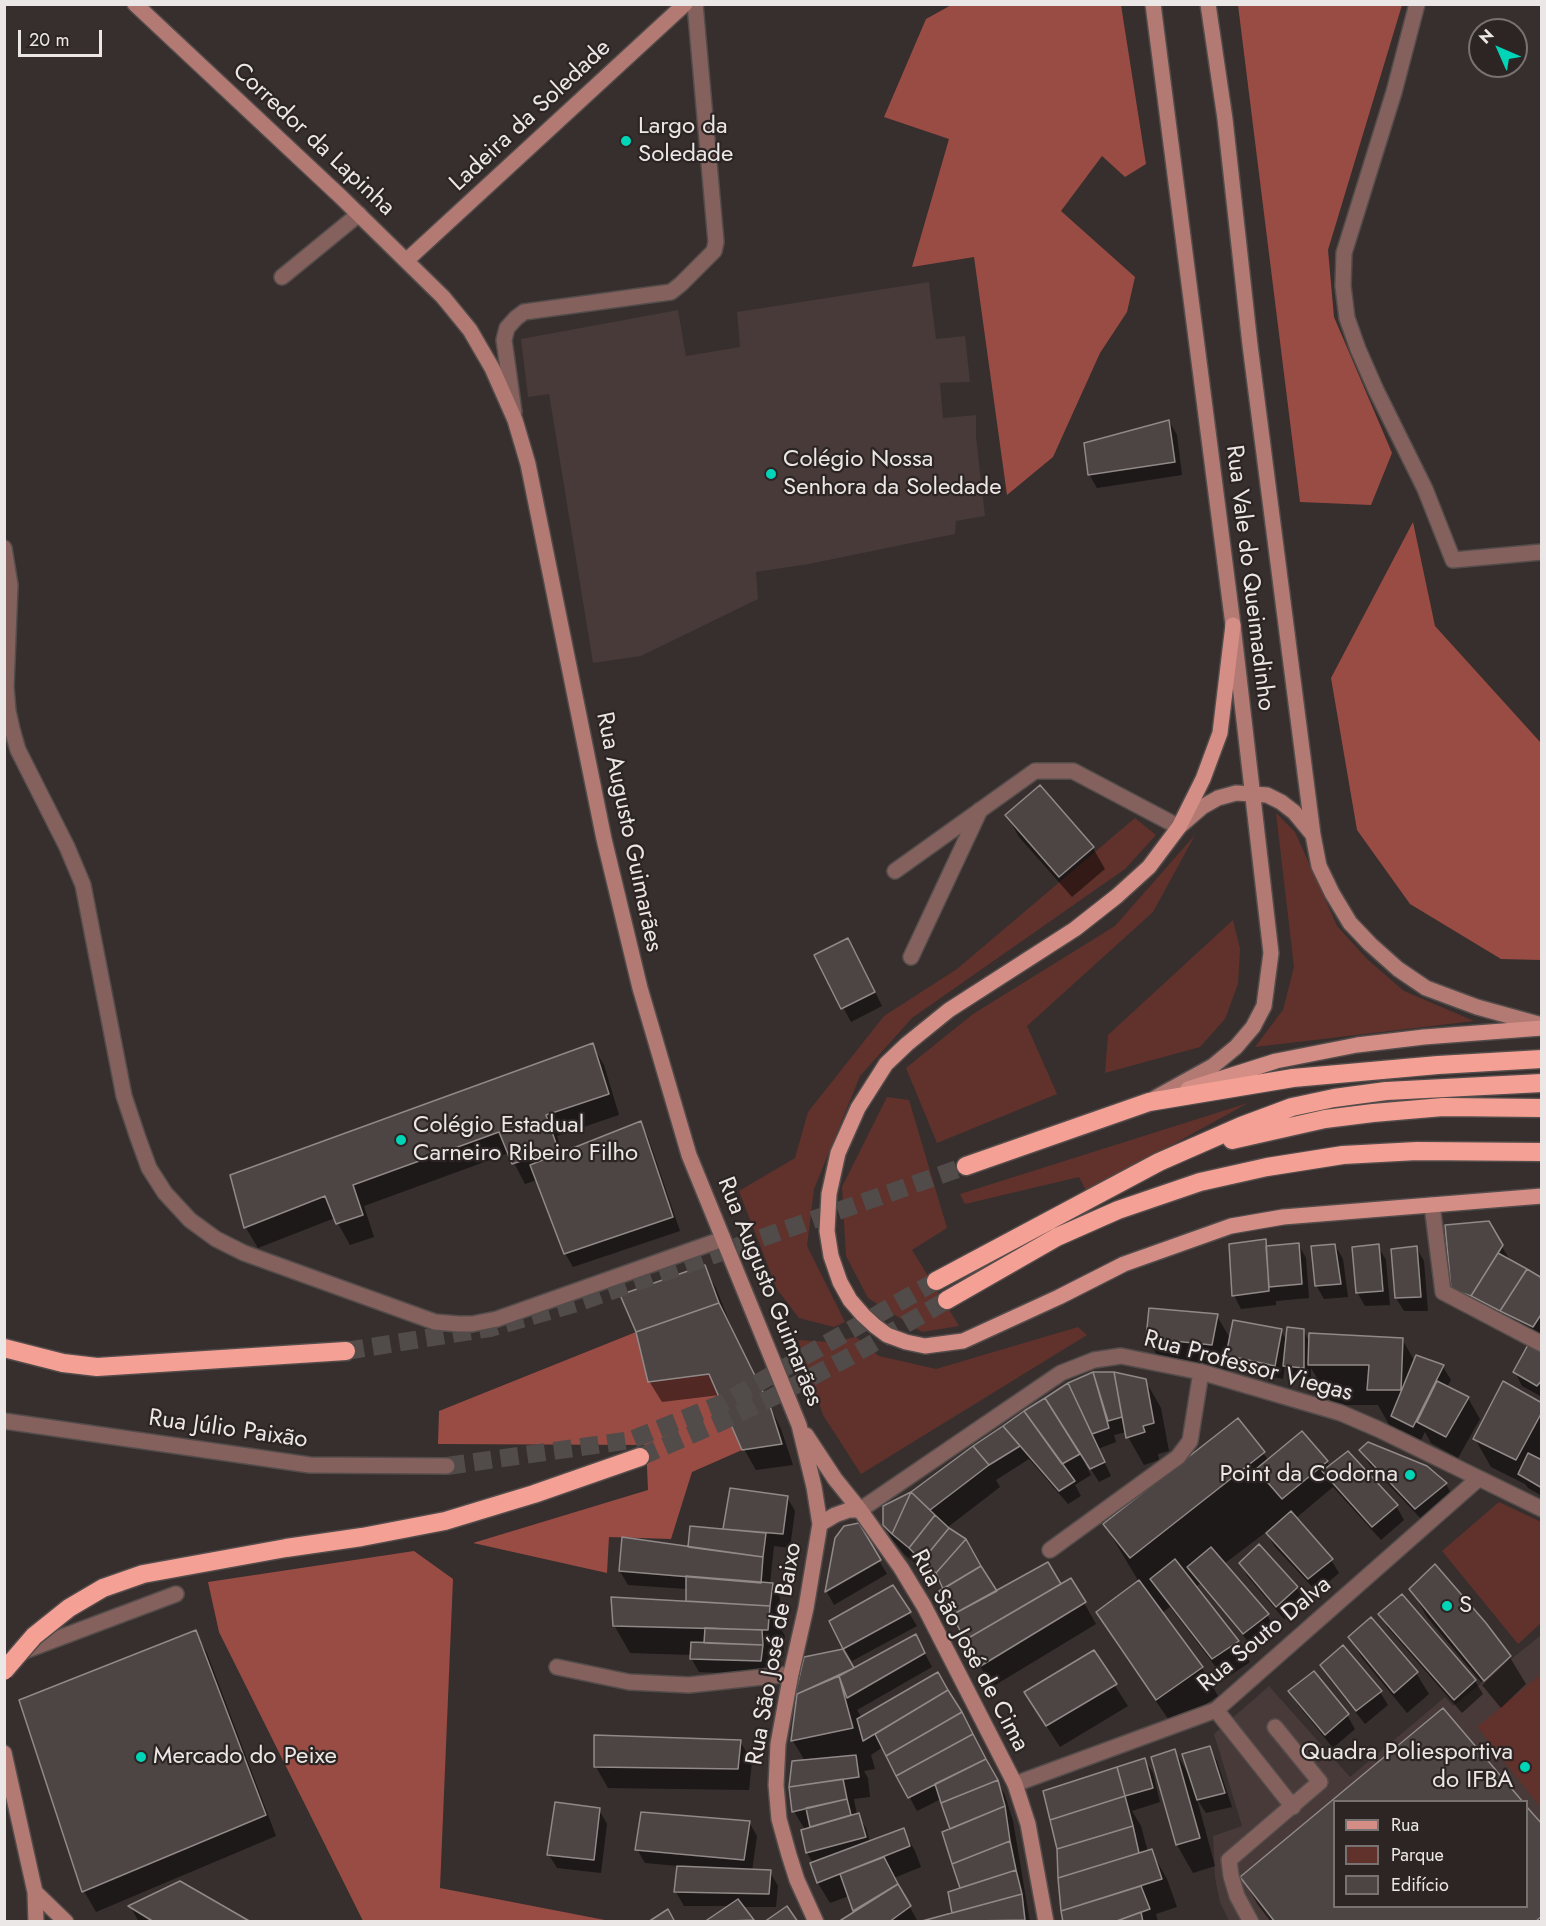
<!DOCTYPE html>
<meta charset="utf-8">
<style>
body{margin:0}
#map{position:relative;width:1546px;height:1926px;overflow:hidden;background:#362f2e;font-family:Jost,sans-serif}
canvas{display:block}
.frame{position:absolute;inset:0;border:6px solid #ebe7e6;pointer-events:none}
.legend{position:absolute;left:1333px;top:1800px;width:195px;height:108px;box-sizing:border-box;background:#2c2524;border:2px solid #787372;margin:0;padding:8px 10px;list-style:none;font-size:18px;color:#ebe7e6}
.legend li{display:flex;align-items:center;gap:12px;height:30px}
.legend b{width:30px;border:2px solid #787372}
.north{position:absolute;left:1468px;top:18px;width:60px;height:60px;box-sizing:border-box;background:#2c2524;border:2px solid #787372;border-radius:50%;rotate:315deg;font-size:16px;font-weight:700;line-height:24px;text-align:center;color:#ebe7e6}
.north::after{content:'';display:block;margin:auto;width:21px;height:27px;background:#00d5b7;clip-path:polygon(50% 0,100% 100%,50% 72%,0 100%)}
.scale{position:absolute;left:18px;top:30px;width:84px;height:27px;box-sizing:border-box;border:3px solid #ebe7e6;border-top:0;padding-left:8px;font-size:18px;line-height:21px;white-space:nowrap;color:#ebe7e6;-webkit-text-stroke:4px #2c2524;paint-order:stroke}
</style>
<div id="map">
<canvas width="1546" height="1926"></canvas>
<div class="frame"></div>
<ul class="legend">
<li><b style="height:8px;background:#d58e85"></b>Rua</li>
<li><b style="height:16px;background:#61322c"></b>Parque</li>
<li><b style="height:16px;background:#4c4544"></b>Edifício</li>
</ul>
<div class="north">N</div>
<div class="scale">20 m</div>
</div>
<script>
const c = document.querySelector('canvas').getContext('2d');
c.lineJoin = 'round';
function fill(path, color) {
  c.fillStyle = color;
  c.fill(path, 'evenodd');
}
function poly(rows) {
  const path = new Path2D();
  for (const r of rows) {
    path.moveTo(r[0], r[1]);
    for (let i = 2; i < r.length; i += 2) path.lineTo(r[i], r[i + 1]);
  }
  return path;
}
function strokePath(path, color, width, dash) {
  c.strokeStyle = color;
  c.lineWidth = width;
  c.lineCap = dash ? 'butt' : 'round';
  c.setLineDash(dash || []);
  c.stroke(path);
}
function drawText(font, color, halo, rows, align = 'center') {
  c.font = font + ' Jost,sans-serif';
  c.lineWidth = 4.5;
  c.setLineDash([]);
  c.textBaseline = 'middle';
  c.strokeStyle = halo;
  c.fillStyle = color;
  for (const [text, x, y, turn = 0] of rows) {
    c.save();
    c.translate(x, y);
    c.rotate((+turn || 0) * Math.PI / 180);
    c.textAlign = isNaN(turn) ? turn : align;
    if (halo) c.strokeText(text, 0, 0);
    c.fillText(text, 0, 0);
    c.restore();
  }
}
const built = poly([
 [929,282,936,339,965,336,970,382,940,383,943,418,976,415,976,436,985,516,956,521,955,534,809,564,756,572,758,599,641,656,593,663,549,394,528,397,521,339,678,310,686,356,740,347,737,312],
 [1541,1635,1541,1921,1229,1921,1220,1902,1215,1878,1213,1836,1242,1826,1214,1734,1269,1686,1350,1777,1445,1697,1453,1706],
 [1334,1802,1526,1802,1526,1906,1334,1906]
]);
const green = poly([
 [1276,813,1295,832,1337,926,1368,960,1404,991,1474,1021,1255,1047,1283,1010,1294,967],
 [1135,818,1156,835,1125,869,912,1018,860,1076,814,1189,807,1246,845,1322,834,1327,799,1318,777,1289,739,1191,795,1158,808,1112,884,1016,957,969],
 [1195,835,1153,912,1027,1026,1057,1094,937,1143,906,1068,973,1014,1115,926],
 [1233,920,1240,949,1238,984,1225,1019,1200,1047,1105,1073,1108,1035],
 [887,1097,909,1100,947,1228,912,1250,959,1326,922,1332,868,1298,846,1256,842,1187],
 [1248,1103,1087,1192,1079,1177,965,1204,960,1194],
 [1078,1327,1087,1335,861,1474,823,1415,798,1340,829,1342,856,1337,879,1356,936,1369],
 [1499,1502,1541,1522,1541,1623,1518,1644,1442,1551],
 [1541,1674,1541,1808,1477,1727]
]);
const forest = poly([
 [953,4,1121,5,1146,164,1125,177,1102,156,1061,211,1135,277,1127,312,1100,353,1053,457,1007,495,974,257,912,267,949,139,884,117,926,19],
 [1238,5,1402,5,1328,250,1334,317,1392,453,1371,505,1300,502],
 [1413,522,1435,626,1541,743,1541,960,1501,959,1410,904,1357,830,1331,678],
 [719,1303,782,1444,742,1450,692,1472,671,1539,609,1537,607,1573,473,1543,648,1490,646,1445,438,1444,439,1411,636,1332],
 [414,1551,453,1579,440,1888,610,1921,363,1921,219,1632,208,1582]
]);
const shadow = poly([
 [1169,421,1177,435,1182,475,1097,488,1089,474],
 [1007,816,1093,848,1105,869,1072,897,1019,837],
 [856,953,882,1006,851,1022,816,956],
 [592,1045,604,1065,619,1115,557,1136,563,1154,640,1123,648,1137,680,1231,573,1267,565,1253,537,1180,525,1184,509,1153,364,1206,374,1237,350,1245,335,1218,258,1248,246,1228,232,1176],
 [1488,1223,1511,1262,1542,1280,1541,1340,1453,1288],
 [1265,1240,1269,1247,1298,1244,1306,1258,1309,1298,1276,1301,1276,1305,1241,1309,1234,1295],
 [1335,1245,1343,1259,1348,1297,1324,1299,1316,1285],
 [1378,1246,1386,1260,1390,1305,1365,1306,1357,1292],
 [1416,1247,1424,1261,1428,1311,1404,1311,1396,1298],
 [704,1267,716,1288,731,1326,781,1429,793,1465,756,1470,744,1449,720,1395,662,1402,649,1381],
 [1150,1310,1217,1316,1231,1340,1281,1331,1287,1341,1303,1330,1310,1343,1402,1339,1415,1362,1443,1367,1451,1380,1447,1387,1468,1398,1480,1419,1458,1458,1431,1443,1425,1432,1421,1440,1401,1430,1392,1430,1378,1405,1333,1405,1311,1368,1311,1381,1293,1379,1285,1366,1283,1379,1236,1369,1230,1360,1228,1372,1163,1366,1147,1338],
 [1542,1352,1542,1397,1522,1386,1515,1372],
 [1094,1374,1114,1374,1145,1380,1161,1408,1169,1451,1158,1454,1159,1460,1144,1465,1128,1437,1127,1432,1114,1435,1116,1442,1098,1449,1111,1476,1099,1482,1087,1463,1085,1464,1091,1475,1075,1485,1081,1496,1068,1504,1029,1459,996,1480,1000,1487,948,1527,964,1540,997,1592,1060,1586,1071,1580,1096,1624,992,1687,980,1666,940,1578,924,1564,921,1568,905,1555,892,1539,884,1525,910,1494,973,1448,1025,1412,1069,1385],
 [1542,1405,1542,1496,1528,1488,1525,1484,1491,1467,1475,1439],
 [1238,1421,1269,1461,1327,1462,1330,1467,1396,1506,1404,1520,1381,1540,1333,1487,1296,1518,1331,1560,1339,1573,1317,1592,1275,1547,1266,1532,1224,1564,1267,1615,1275,1628,1252,1646,1200,1584,1195,1587,1238,1642,1250,1662,1225,1679,1170,1607,1162,1613,1202,1668,1218,1696,1173,1726,1114,1640,1098,1612,1139,1582,1105,1525],
 [1361,1450,1446,1484,1453,1497,1424,1522,1369,1464],
 [731,1490,787,1497,795,1511,790,1548,774,1546,770,1584,772,1584,780,1598,777,1622,785,1636,783,1657,770,1657,768,1675,699,1672,691,1658,692,1655,630,1653,614,1625,687,1603,687,1589,628,1585,620,1571,690,1548,724,1530],
 [858,1525,887,1574,834,1605,827,1592,837,1539],
 [1259,1546,1297,1588,1305,1602,1284,1619,1248,1577,1240,1563],
 [1411,1589,1509,1656,1481,1682,1427,1617],
 [909,1613,917,1626,852,1661,844,1648],
 [1380,1614,1475,1681,1483,1694,1462,1713,1388,1628],
 [195,1632,207,1653,276,1836,96,1912,84,1891,21,1700],
 [1350,1638,1416,1673,1429,1694,1407,1713,1362,1658],
 [842,1650,853,1670,923,1650,932,1667,857,1710,862,1718,937,1674,1005,1795,1013,1821,1030,1922,926,1922,954,1914,962,1889,944,1833,952,1830,941,1799,917,1811,883,1747,871,1755,875,1769,864,1771,868,1778,870,1797,854,1799,857,1815,866,1828,870,1842,903,1830,915,1851,921,1867,894,1878,918,1922,842,1922,856,1913,849,1896,830,1903,818,1883,812,1864,813,1863,807,1853,805,1830,794,1811,805,1761,793,1741,798,1698,796,1695,805,1659],
 [1093,1652,1128,1706,1060,1747,1038,1713],
 [1509,1656,1526,1684,1501,1708,1482,1685,1509,1660],
 [1322,1666,1380,1692,1388,1705,1365,1724,1330,1680],
 [1290,1692,1347,1715,1355,1729,1333,1748,1298,1705],
 [740,1741,752,1762,749,1790,608,1788,596,1767],
 [1209,1748,1217,1761,1232,1807,1206,1813,1197,1799,1215,1866,1193,1873,1177,1845,1152,1758,1175,1751,1189,1775],
 [1145,1760,1153,1773,1160,1802,1132,1811,1141,1826,1148,1852,1151,1851,1167,1879,1177,1907,1156,1914,1158,1922,1066,1922,1059,1878,1058,1849],
 [1334,1802,1334,1906,1526,1906,1542,1825,1542,1922,1271,1922,1258,1905,1242,1877],
 [599,1810,607,1824,601,1873,557,1868,549,1855],
 [749,1822,757,1836,752,1871,770,1872,778,1886,776,1907,742,1907,753,1922,707,1922,730,1906,684,1906,676,1892,678,1866,645,1863,637,1849],
 [130,1906,248,1922,139,1922]
]);
const building = poly([
 [1169,420,1175,462,1088,475,1084,443,1169,420],
 [1040,785,1094,847,1059,877,1005,815,1040,785],
 [848,938,875,992,841,1009,814,955,848,938],
 [593,1043,609,1094,546,1115,558,1149,512,1164,499,1132,353,1185,363,1215,336,1224,325,1196,244,1228,230,1175,593,1043],
 [641,1121,673,1217,564,1254,530,1165,641,1121],
 [1489,1221,1503,1245,1471,1296,1451,1289,1445,1225,1489,1221],
 [1266,1239,1269,1291,1232,1296,1229,1244,1266,1239],
 [1299,1243,1302,1284,1269,1287,1266,1246,1299,1243],
 [1335,1244,1341,1284,1315,1286,1311,1246,1335,1244],
 [1379,1244,1383,1291,1356,1293,1352,1247,1379,1244],
 [1417,1246,1421,1297,1395,1298,1391,1249,1417,1246],
 [1498,1253,1527,1269,1500,1311,1471,1296,1498,1253],
 [705,1265,719,1303,636,1332,620,1295,705,1265],
 [1527,1269,1542,1278,1542,1313,1533,1327,1500,1311,1527,1269],
 [719,1303,770,1406,782,1444,742,1450,709,1374,648,1382,636,1332,719,1303],
 [1149,1308,1218,1314,1212,1345,1146,1338,1149,1308],
 [1233,1320,1282,1329,1275,1366,1226,1355,1233,1320],
 [1287,1327,1304,1329,1304,1368,1283,1366,1287,1327],
 [1309,1333,1403,1338,1401,1390,1367,1390,1369,1365,1308,1365,1309,1333],
 [1529,1343,1542,1350,1542,1380,1537,1386,1513,1372,1529,1343],
 [1416,1355,1444,1365,1413,1427,1391,1416,1416,1355],
 [1093,1372,1114,1372,1122,1417,1108,1421,1093,1372],
 [1093,1372,1109,1428,1092,1434,1068,1383,1093,1372],
 [1114,1372,1146,1379,1154,1423,1143,1426,1145,1432,1126,1438,1114,1372],
 [1437,1381,1469,1397,1446,1437,1417,1422,1437,1381],
 [1503,1381,1542,1403,1542,1412,1516,1460,1473,1439,1503,1381],
 [1068,1383,1105,1462,1090,1469,1045,1398,1068,1383],
 [1045,1398,1080,1454,1062,1464,1024,1411,1045,1398],
 [1024,1411,1075,1481,1059,1491,1003,1426,1024,1411],
 [1238,1418,1265,1452,1130,1558,1103,1524,1238,1418],
 [1003,1426,1020,1446,989,1465,973,1446,1003,1426],
 [1302,1431,1328,1461,1282,1499,1256,1469,1302,1431],
 [1368,1442,1427,1466,1447,1483,1415,1509,1359,1450,1368,1442],
 [973,1446,989,1465,930,1510,911,1492,973,1446],
 [1348,1451,1398,1505,1372,1527,1322,1471,1348,1451],
 [1528,1453,1542,1460,1542,1488,1518,1474,1528,1453],
 [730,1488,788,1496,783,1534,723,1529,730,1488],
 [911,1492,935,1515,909,1548,892,1534,911,1492],
 [911,1492,892,1534,883,1525,883,1506,911,1492],
 [1291,1511,1333,1559,1308,1579,1266,1533,1291,1511],
 [935,1515,949,1528,922,1561,909,1548,935,1515],
 [859,1523,881,1560,825,1592,835,1538,844,1526,859,1523],
 [690,1526,766,1533,763,1557,688,1547,690,1526],
 [949,1528,966,1539,936,1573,922,1561,949,1528],
 [622,1537,763,1557,761,1583,619,1571,622,1537],
 [966,1539,981,1566,943,1589,936,1573,966,1539],
 [1259,1544,1298,1587,1276,1607,1239,1563,1259,1544],
 [1211,1547,1269,1614,1243,1634,1187,1567,1211,1547],
 [1175,1559,1239,1641,1212,1659,1150,1579,1175,1559],
 [1048,1562,1061,1584,965,1640,952,1615,1048,1562],
 [1435,1564,1486,1623,1511,1656,1484,1681,1409,1589,1435,1564],
 [981,1566,997,1591,952,1615,939,1591,981,1566],
 [686,1576,773,1583,770,1606,686,1601,686,1576],
 [1071,1578,1086,1602,979,1667,965,1640,1071,1578],
 [1139,1580,1203,1667,1156,1700,1096,1612,1139,1580],
 [893,1585,911,1612,843,1649,829,1621,893,1585],
 [1402,1594,1476,1680,1454,1700,1378,1614,1402,1594],
 [611,1597,770,1606,768,1630,613,1626,611,1597],
 [1371,1617,1418,1672,1394,1693,1348,1637,1371,1617],
 [705,1628,762,1630,763,1645,704,1643,705,1628],
 [196,1630,266,1815,82,1892,19,1700,196,1630],
 [916,1634,925,1653,847,1698,839,1676,916,1634],
 [691,1642,763,1645,761,1661,690,1659,691,1642],
 [1343,1645,1382,1691,1356,1711,1320,1665,1343,1645],
 [843,1649,854,1668,795,1695,804,1657,843,1649],
 [1094,1650,1117,1684,1046,1726,1024,1692,1094,1650],
 [1314,1671,1349,1714,1325,1735,1288,1691,1314,1671],
 [938,1672,948,1690,863,1741,857,1719,938,1672],
 [839,1676,853,1728,791,1741,797,1694,839,1676],
 [948,1690,962,1712,886,1756,875,1734,948,1690],
 [1443,1708,1523,1802,1334,1802,1334,1906,1526,1906,1526,1806,1542,1824,1542,1916,1535,1922,1275,1922,1240,1877,1443,1708],
 [962,1712,973,1734,896,1776,886,1756,962,1712],
 [973,1734,986,1759,908,1798,896,1776,973,1734],
 [594,1735,741,1740,738,1769,594,1767,594,1735],
 [1210,1746,1225,1793,1197,1800,1182,1754,1210,1746],
 [1175,1749,1200,1838,1176,1845,1151,1757,1175,1749],
 [856,1755,859,1777,789,1787,792,1761,856,1755],
 [1145,1758,1153,1788,1125,1796,1117,1767,1145,1758],
 [986,1759,998,1780,941,1803,935,1784,986,1759],
 [1117,1767,1125,1796,1050,1820,1043,1791,1117,1767],
 [843,1779,847,1799,792,1812,789,1787,843,1779],
 [998,1780,1005,1806,950,1829,941,1803,998,1780],
 [1125,1796,1133,1826,1057,1849,1050,1820,1125,1796],
 [847,1799,851,1815,810,1827,806,1808,847,1799],
 [555,1802,600,1808,594,1860,547,1855,555,1802],
 [1005,1806,1010,1841,952,1864,942,1832,1005,1806],
 [641,1812,750,1821,744,1860,635,1850,641,1812],
 [859,1813,866,1837,806,1853,801,1830,859,1813],
 [1133,1826,1139,1853,1058,1878,1057,1849,1133,1826],
 [904,1828,910,1846,817,1883,810,1863,904,1828],
 [1010,1841,1016,1870,960,1888,952,1864,1010,1841],
 [1152,1849,1162,1879,1061,1911,1058,1878,1152,1849],
 [884,1857,898,1884,853,1911,840,1874,884,1857],
 [677,1866,771,1870,769,1894,674,1892,677,1866],
 [1016,1870,1022,1894,952,1913,948,1892,1016,1870],
 [180,1881,251,1922,154,1922,128,1906,180,1881],
 [898,1884,911,1906,889,1922,838,1922,898,1884],
 [1141,1886,1150,1909,1114,1922,1063,1922,1061,1911,1141,1886],
 [1022,1894,1025,1920,922,1922,922,1921,1022,1894],
 [738,1899,754,1920,704,1922,738,1899],
 [787,1906,798,1922,764,1922,787,1906],
 [668,1909,675,1922,648,1922,668,1909],
 [1141,1912,1143,1922,1114,1922,1141,1912]
]);
const highwayTunnel = poly([
 [346,1351,490,1328,577,1303,966,1166],
 [640,1457,723,1421,773,1397,851,1356,947,1300],
 [447,1466,631,1440,723,1403,936,1281]
]);
const lane = poly([
 [282,277,359,214],
 [911,957,980,810],
 [1432,1205,1443,1292,1542,1344],
 [1050,1550,1178,1457,1190,1441,1201,1372],
 [19,1653,176,1594],
 [557,1667,629,1682,689,1685,791,1674],
 [1216,1710,1293,1807],
 [1251,1922,1237,1896,1231,1876,1229,1860,1320,1782,1275,1727]
]);
const street = poly([
 [1417,4,1394,92,1344,253,1343,286,1347,318,1358,349,1376,390,1425,489,1453,560,1542,552],
 [514,412,504,340,507,328,516,318,524,312,671,292,681,284,714,251,716,242,695,4],
 [4,548,10,585,6,687,8,711,12,729,18,750,67,847,83,885,124,1096,138,1138,149,1168,165,1193,190,1220,216,1239,244,1253,435,1322,459,1324,472,1324,497,1319,723,1239],
 [895,871,1035,771,1073,771,1179,827],
 [4,1421,310,1465,447,1466],
 [860,1510,1061,1373,1094,1360,1121,1356,1201,1372,1341,1413,1378,1429,1542,1509],
 [1015,1784,1216,1710,1478,1479]
]);
const secondary = poly([
 [135,4,341,197,443,297,470,330,492,368,515,420,528,464,604,839,640,988,689,1155,799,1425,814,1487,820,1524,806,1608,791,1674,778,1744,776,1785,779,1819,789,1855,797,1880,816,1922],
 [1153,4,1233,625,1271,953,1264,1006,1253,1027,1236,1047,1213,1066,1155,1098],
 [1208,4,1225,119,1250,345,1313,835,1319,866,1332,893,1350,923,1370,944,1398,969,1426,988,1477,1007,1542,1025],
 [407,260,685,4],
 [1180,826,1202,807,1218,798,1236,793,1252,794,1267,795,1281,802,1294,812,1313,835],
 [806,1435,835,1479,860,1510,901,1568,924,1606,1015,1784,1028,1824,1046,1922],
 [820,1524,835,1515,849,1510,860,1510],
 [4,1753,35,1892,36,1922],
 [35,1892,66,1922]
]);
const primary = poly([
 [1233,625,1220,733,1203,779,1179,827,1149,867,1117,896,1075,929,949,1010,907,1044,886,1064,858,1108,838,1153,829,1194,827,1231,831,1256,840,1282,850,1300,863,1315,875,1326,887,1335,906,1342,925,1346,940,1344,963,1341,1059,1297,1124,1264,1231,1226,1283,1217,1542,1196],
 [1188,1089,1276,1061,1357,1045,1424,1037,1542,1028]
]);
const highway = poly([
 [1232,1140,1325,1119,1373,1113,1443,1107,1542,1108],
 [966,1166,1149,1102,1293,1078,1438,1065,1542,1059],
 [936,1281,1159,1162,1241,1126,1292,1107,1334,1098,1386,1091,1542,1083],
 [947,1300,1057,1237,1118,1210,1200,1182,1267,1167,1343,1155,1417,1151,1542,1152],
 [4,1348,63,1363,97,1367,346,1351],
 [286,1548,362,1537,445,1521,534,1494,640,1457]
]);
const highwayBridge = poly([
 [4,1671,34,1636,69,1608,103,1588,143,1574,286,1548]
]);
const markers = [
 [626,141,6,"#00d5b7"],
 [771,474,6,"#00d5b7"],
 [401,1140,6,"#00d5b7"],
 [1410,1475,6,"#00d5b7"],
 [1447,1606,6,"#00d5b7"],
 [141,1757,6,"#00d5b7"],
 [1525,1767,6,"#00d5b7"]
];
const streetNames = [
 ["Ladeira da Soledade",531,116,-43],
 ["Corredor da Lapinha",313,140,43],
 ["Rua Vale do Queimadinho",1249,578,83],
 ["Rua Augusto Guimarães",628,832,78],
 ["Rua Augusto Guimarães",769,1292,68],
 ["Rua Professor Viegas",1248,1367,15],
 ["Rua Júlio Paixão",228,1430,8],
 ["Rua Souto Dalva",1265,1635,-40],
 ["Rua São José de Cima",969,1651,62],
 ["Rua São José de Baixo",775,1654,-80]
];
const poiNames = [
 ["Largo da",638,127],
 ["Soledade",638,155],
 ["Colégio Nossa",783,460],
 ["Senhora da Soledade",783,488],
 ["Colégio Estadual",413,1126],
 ["Carneiro Ribeiro Filho",413,1154],
 ["Point da Codorna",1398,1475,"right"],
 ["S",1459,1606],
 ["Quadra Poliesportiva",1513,1753,"right"],
 ["do IFBA",1513,1781,"right"],
 ["Mercado do Peixe",153,1757]
];
fill(built, '#473a38');
fill(green, '#61322c');
fill(forest, '#994c44');
fill(shadow, '#0007');
fill(building, '#4c4544');
strokePath(building, '#918988', 1.5);
strokePath(highwayTunnel, '#514b4a', 18, [18, 9]);
strokePath(lane, '#534c4b', 18);
strokePath(street, '#534c4b', 18);
strokePath(secondary, '#534c4b', 18);
strokePath(primary, '#534c4b', 18);
strokePath(highway, '#534c4b', 21);
strokePath(lane, '#84615c', 15);
strokePath(street, '#84615c', 15);
strokePath(secondary, '#b27a73', 15);
strokePath(primary, '#d58e85', 15);
strokePath(highway, '#f5a094', 18);
strokePath(highwayBridge, '#534c4b', 21, []);
strokePath(highwayBridge, '#f5a094', 18);
for (const [x, y, r, color] of markers) {
  const dot = new Path2D();
  dot.arc(x, y, r, 0, 2 * Math.PI);
  c.fillStyle = color;
  c.fill(dot);
  strokePath(dot, '#2c2524', 2);
}
drawText('24px', '#ebe7e6', '#2c2524', streetNames);
drawText('24px', '#ebe7e6', '#2c2524', poiNames, 'left');
</script>
